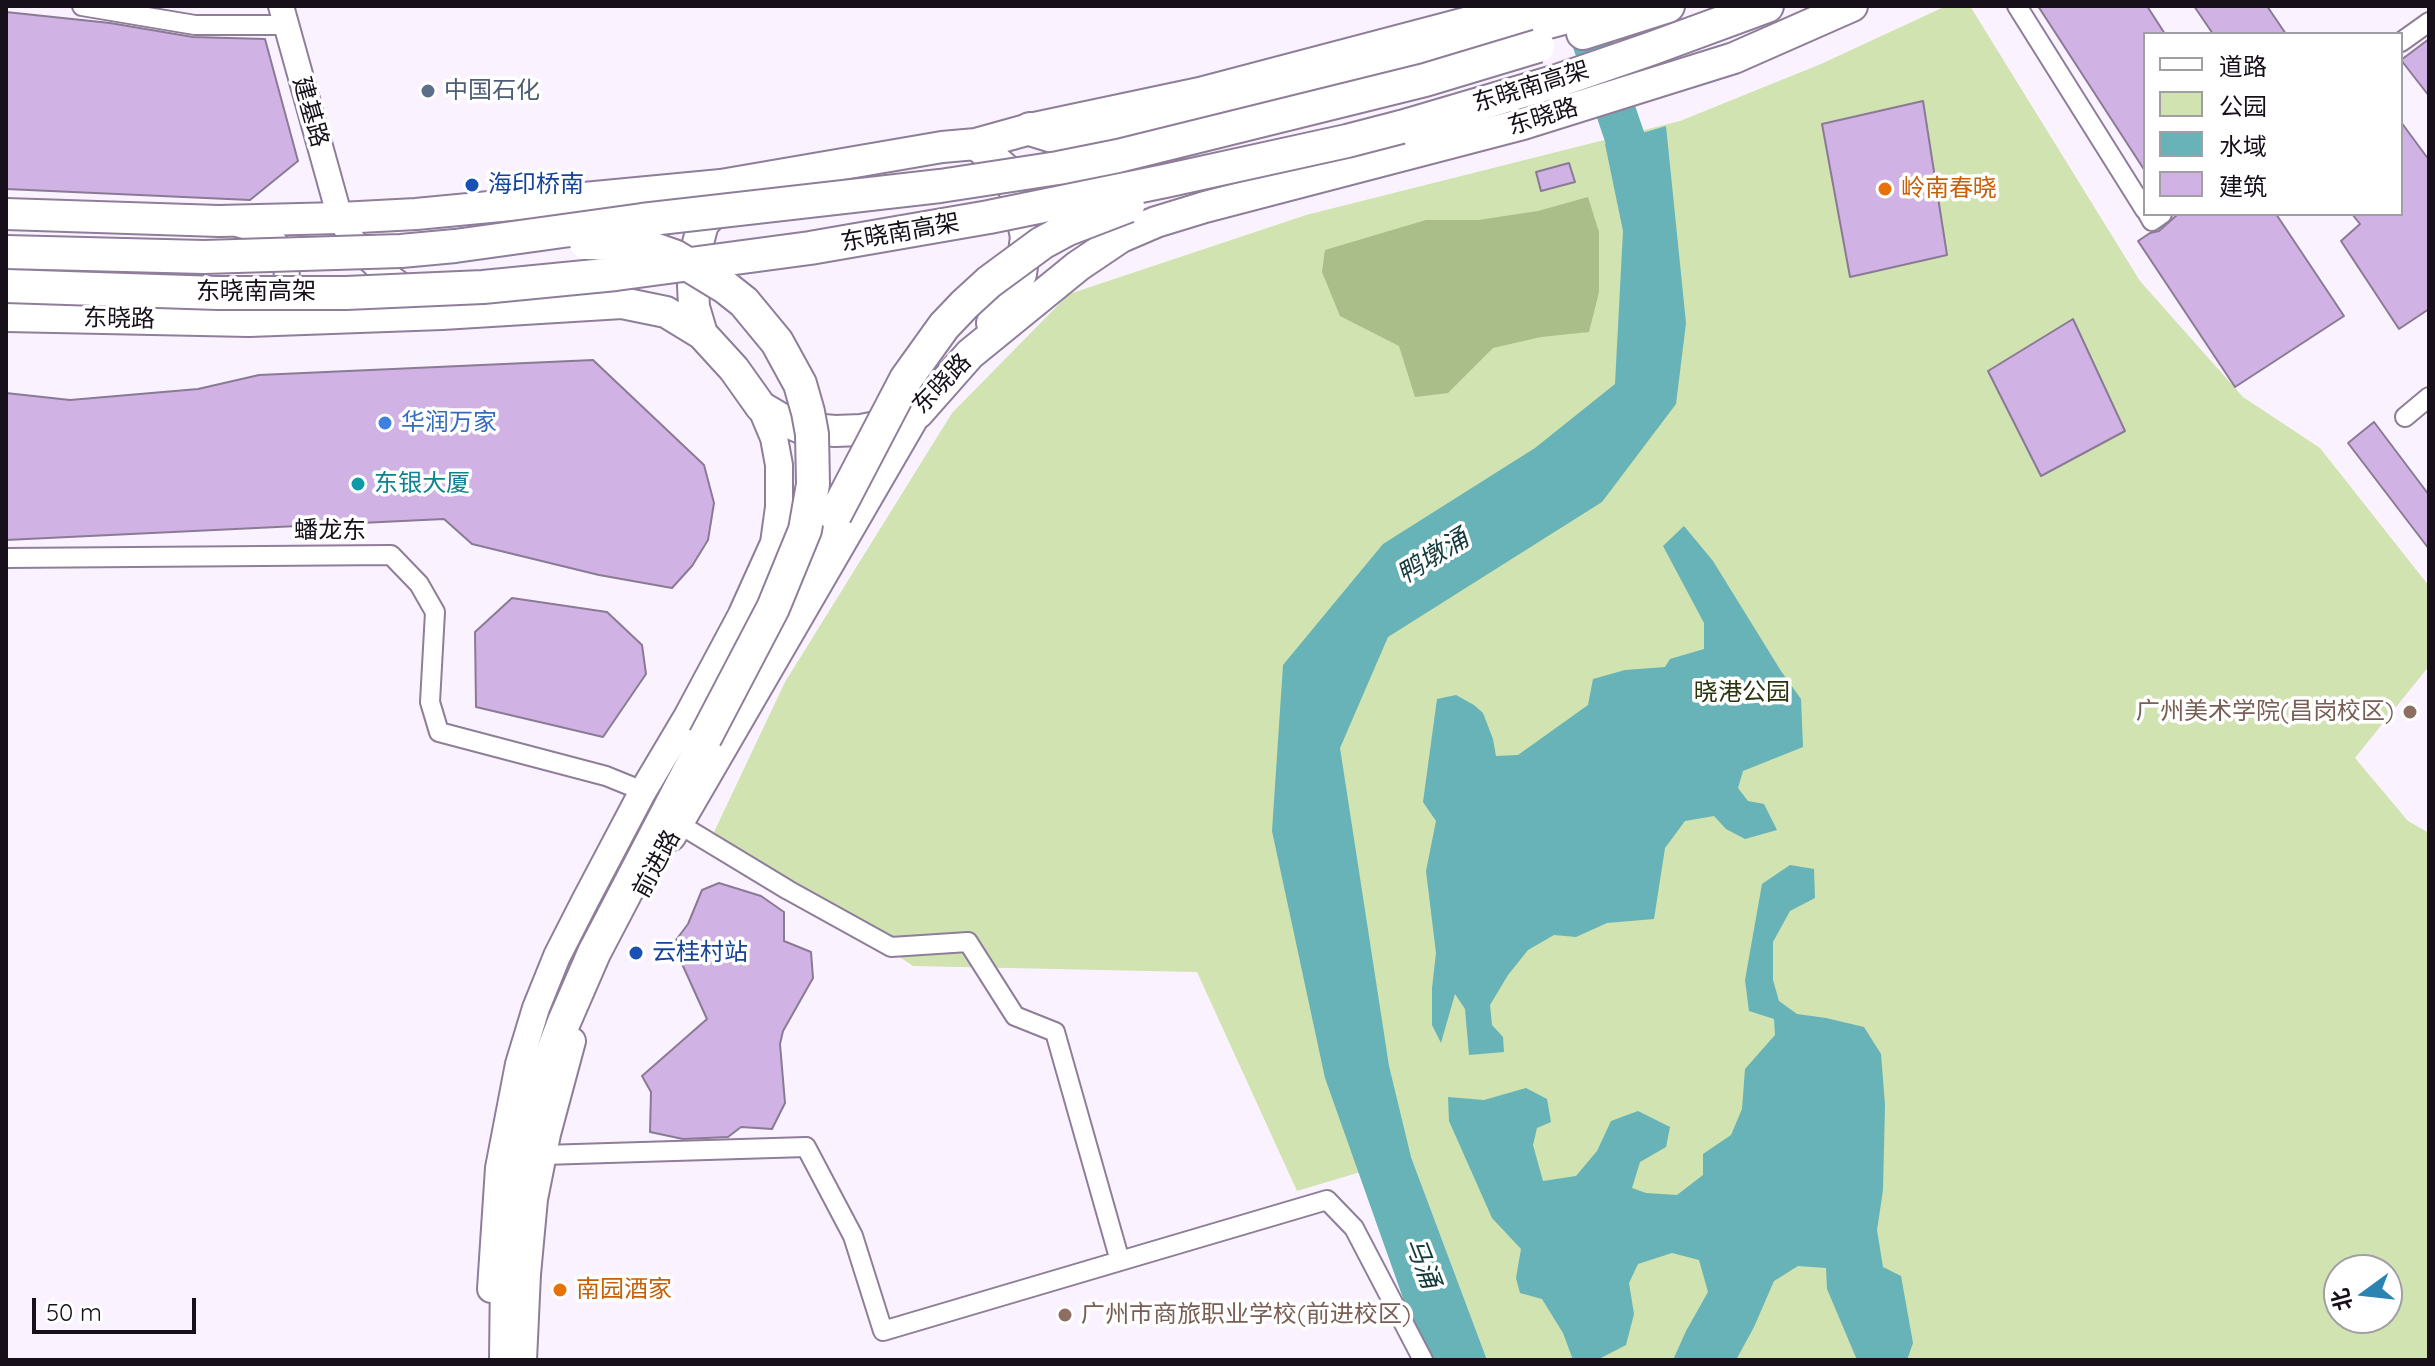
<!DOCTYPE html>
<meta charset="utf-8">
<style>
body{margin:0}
#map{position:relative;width:2435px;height:1366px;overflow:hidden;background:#faf3ff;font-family:Quicksand,"Noto Sans SC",sans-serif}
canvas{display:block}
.frame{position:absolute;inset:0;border:8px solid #17101b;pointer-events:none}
.legend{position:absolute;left:2143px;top:32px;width:260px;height:184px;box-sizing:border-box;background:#fff;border:2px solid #a29fa4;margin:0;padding:10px 14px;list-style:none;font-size:24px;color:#17101b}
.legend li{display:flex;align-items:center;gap:16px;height:40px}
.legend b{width:40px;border:2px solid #a29fa4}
.north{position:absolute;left:2323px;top:1254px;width:80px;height:80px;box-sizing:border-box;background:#fff;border:2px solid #a29fa4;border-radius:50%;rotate:255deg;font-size:22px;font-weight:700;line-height:32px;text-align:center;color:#17101b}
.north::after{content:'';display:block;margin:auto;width:28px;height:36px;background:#2984b2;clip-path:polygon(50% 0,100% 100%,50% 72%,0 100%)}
.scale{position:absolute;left:32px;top:1298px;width:164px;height:36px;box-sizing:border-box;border:4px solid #17101b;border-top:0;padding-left:10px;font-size:24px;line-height:28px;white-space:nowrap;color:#17101b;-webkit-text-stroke:6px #fff;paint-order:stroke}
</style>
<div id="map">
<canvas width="2435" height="1366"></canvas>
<div class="frame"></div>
<ul class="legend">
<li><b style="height:10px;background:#fff"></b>道路</li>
<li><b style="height:22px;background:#d0e3b0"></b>公园</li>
<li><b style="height:22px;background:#67b3b7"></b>水域</li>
<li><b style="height:22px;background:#d0b3e4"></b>建筑</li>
</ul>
<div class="north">北</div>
<div class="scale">50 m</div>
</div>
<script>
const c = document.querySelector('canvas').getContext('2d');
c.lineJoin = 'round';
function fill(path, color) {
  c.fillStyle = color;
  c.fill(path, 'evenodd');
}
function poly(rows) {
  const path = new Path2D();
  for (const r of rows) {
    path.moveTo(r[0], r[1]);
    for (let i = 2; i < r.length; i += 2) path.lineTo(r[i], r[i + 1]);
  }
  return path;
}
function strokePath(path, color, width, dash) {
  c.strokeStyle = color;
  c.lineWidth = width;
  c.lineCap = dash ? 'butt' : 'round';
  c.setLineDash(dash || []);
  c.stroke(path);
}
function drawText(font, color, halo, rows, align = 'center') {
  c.font = font + ' Quicksand,"Noto Sans SC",sans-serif';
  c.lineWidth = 7;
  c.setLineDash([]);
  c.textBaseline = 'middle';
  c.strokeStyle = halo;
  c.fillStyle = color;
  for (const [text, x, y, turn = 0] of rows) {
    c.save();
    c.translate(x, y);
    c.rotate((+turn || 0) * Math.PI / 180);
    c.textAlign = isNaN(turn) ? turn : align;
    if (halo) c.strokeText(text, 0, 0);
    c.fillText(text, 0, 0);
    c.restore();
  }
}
const green = poly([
 [1946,6,1970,6,2140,281,2243,397,2320,448,2429,586,2429,666,2355,758,2408,821,2429,833,2429,1360,1487,1360,1411,1157,1297,1191,1197,972,913,966,714,832,785,682,952,413,1069,294,1306,215,1680,121,1821,64],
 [2339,1270,2387,1270,2387,1318,2339,1318]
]);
const forest = poly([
 [1588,197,1599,232,1599,292,1589,332,1541,337,1493,348,1448,393,1415,397,1399,346,1340,316,1322,272,1325,250,1426,220,1478,220,1538,211]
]);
const water = poly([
 [1666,126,1686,323,1676,404,1602,502,1388,637,1340,748,1389,1066,1411,1157,1487,1360,1432,1360,1404,1301,1325,1078,1272,831,1283,665,1383,544,1535,448,1615,384,1623,231,1605,144],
 [1684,526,1713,561,1781,671,1801,699,1803,747,1743,771,1738,788,1748,801,1764,804,1777,830,1745,839,1726,829,1714,816,1685,821,1665,848,1654,919,1607,923,1576,937,1554,935,1528,950,1508,975,1490,1005,1492,1025,1503,1037,1504,1052,1469,1055,1465,1009,1455,994,1441,1043,1432,1025,1432,988,1436,953,1426,871,1436,821,1423,802,1437,699,1456,695,1474,705,1483,713,1493,739,1496,756,1518,755,1588,705,1593,679,1625,670,1665,667,1670,659,1704,649,1704,623,1663,546],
 [1790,865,1814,869,1815,898,1790,911,1773,942,1773,980,1779,1001,1797,1014,1826,1018,1864,1027,1881,1054,1885,1105,1883,1190,1877,1230,1883,1267,1901,1276,1913,1343,1907,1360,1857,1360,1827,1289,1826,1268,1798,1266,1774,1281,1754,1327,1736,1360,1673,1360,1686,1331,1708,1292,1699,1260,1672,1253,1638,1264,1629,1283,1634,1314,1626,1345,1597,1360,1573,1360,1563,1333,1542,1299,1520,1293,1516,1278,1521,1249,1492,1218,1449,1121,1448,1097,1484,1100,1526,1088,1547,1099,1551,1122,1537,1128,1533,1145,1543,1181,1576,1176,1597,1151,1611,1121,1638,1111,1670,1127,1666,1147,1640,1162,1632,1188,1646,1193,1677,1195,1703,1175,1703,1154,1731,1135,1742,1109,1745,1069,1775,1035,1774,1019,1749,1011,1745,980,1762,884]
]);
const river = poly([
 [1580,6,1642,188]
]);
const building = poly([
 [2038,6,2147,6,2165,34,2145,34,2145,171,2038,6],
 [2194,6,2267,6,2286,34,2213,34,2194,6],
 [6,12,110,23,193,37,265,39,298,161,250,200,6,189,6,12],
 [2429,39,2429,96,2401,60,2429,39],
 [1923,101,1947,255,1850,277,1822,124,1923,101],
 [2401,122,2429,160,2429,309,2399,329,2341,241,2360,224,2352,214,2401,214,2401,122],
 [1569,163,1575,182,1541,191,1536,172,1569,163],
 [2178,214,2276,214,2344,316,2235,387,2138,241,2150,233,2159,231,2178,214],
 [2073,319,2125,431,2041,476,1988,371,2073,319],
 [593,360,704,465,714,503,708,540,692,566,672,588,599,575,472,544,444,519,6,540,6,393,70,400,198,389,259,375,593,360],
 [2374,422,2429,495,2429,549,2348,443,2374,422],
 [512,598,607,612,642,645,646,674,603,737,476,707,475,632,512,598],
 [719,883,761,896,784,912,784,941,811,952,813,978,783,1031,780,1044,785,1103,772,1129,741,1127,728,1137,683,1139,650,1132,651,1092,642,1076,707,1019,673,944,688,924,702,890,719,883]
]);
const minor = poly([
 [82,6,195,25,286,25],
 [2017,6,2145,210],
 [2401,42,2429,22],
 [2148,214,2152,221,2162,214],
 [2405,417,2429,397],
 [6,558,391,555,419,584,435,612,430,702,439,732,606,776,643,791],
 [679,824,788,890,891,947,968,942,1015,1016,1055,1032,1120,1261,1327,1200,1354,1228,1423,1360],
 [543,1155,806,1147,853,1236,883,1331,1120,1261]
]);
const tertiary = poly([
 [281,6,340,218,352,239,370,260,383,272,412,293],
 [240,225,266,232,282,251,286,259,287,281,282,298,276,306]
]);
const secondary = poly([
 [672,837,918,413],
 [491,1289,499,1168,519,1064,536,1008,557,956,585,901,643,791,687,717,741,616,774,543,779,507,779,465,774,438,761,407],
 [523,1360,527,1274,534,1199,547,1134,572,1041]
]);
const primary = poly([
 [976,144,1004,168,1018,198,1026,237,1021,274,992,323],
 [6,214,219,221,340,218,416,214,721,185,942,147,976,144,1030,129,1200,93,1530,6],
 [6,316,249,321,442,314,622,303,666,312,702,334,734,369,761,407,783,420,801,428,835,431,861,430,897,423,918,413,970,354,1078,266,1121,237,1156,222,1205,207,1523,124,1734,58,1852,6],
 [702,334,694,307,693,285,698,243,703,224,727,198]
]);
const trunk = poly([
 [1583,33,1668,6],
 [1401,127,1557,81,1650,49,1767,6],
 [1030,129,1072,142,1323,82,1608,6],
 [791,591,835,515],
 [506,1360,507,1274,513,1207,526,1140,542,1080,564,1022,594,953,719,714]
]);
const trunkBridge = poly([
 [586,243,628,244,651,248,674,256,725,287,744,302,777,342,800,384,808,412,812,434,813,484,805,530,773,608,705,738],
 [6,252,204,257,401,251,455,246,642,220,940,186,1058,168,1118,156,1425,80,1538,46],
 [6,286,218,293,346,293,483,287,616,274,810,248,989,217,1165,181,1347,141,1401,127],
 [835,515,906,379,944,326,965,304,989,282,1042,243,1068,229,1128,206]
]);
const markers = [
 [428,91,8,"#5c6f8a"],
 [472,185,8,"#1a4fb4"],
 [1885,189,8,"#e8710a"],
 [385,423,8,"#3f7fe0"],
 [358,484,8,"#0f9aa8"],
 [2410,712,8,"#8d6e63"],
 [636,953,8,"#1a4fb4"],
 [560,1290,8,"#e8710a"],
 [1065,1315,8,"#8d6e63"]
];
const streetNames = [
 ["东晓南高架",1531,87,-17],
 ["建基路",310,112,74],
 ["东晓路",1543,117,-17],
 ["东晓南高架",900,233,-10],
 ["东晓南高架",256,292],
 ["东晓路",119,319,1],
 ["东晓路",942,384,-46],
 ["蟠龙东",330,531],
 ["前进路",657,864,-62]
];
const serviceNames = [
 ["中国石化",444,91]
];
const transitNames = [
 ["海印桥南",488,185],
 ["云桂村站",652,953]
];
const foodNames = [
 ["岭南春晓",1901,189],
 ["南园酒家",576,1290]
];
const shopNames = [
 ["华润万家",401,423]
];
const cultureNames = [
 ["东银大厦",374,484]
];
const parkNames = [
 ["晓港公园",1742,693]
];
const educationNames = [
 ["广州美术学院(昌岗校区)",2394,712],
 ["广州市商旅职业学校(前进校区)",1081,1315,"left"]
];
const waterNames = [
 ["鸭墩涌",1433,557,-32],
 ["马涌",1422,1263,69]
];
fill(green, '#d0e3b0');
fill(forest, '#aabe89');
fill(water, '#67b3b7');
strokePath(river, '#67b3b7', 40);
fill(building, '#d0b3e4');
strokePath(building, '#8a7a95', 2);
strokePath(minor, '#8e7e99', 22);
strokePath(tertiary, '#8e7e99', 28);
strokePath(secondary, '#8e7e99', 30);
strokePath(primary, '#8e7e99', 34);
strokePath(trunk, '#8e7e99', 36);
strokePath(minor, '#fff', 18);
strokePath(tertiary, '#fff', 24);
strokePath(secondary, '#fff', 26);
strokePath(primary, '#fff', 30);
strokePath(trunk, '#fff', 32);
strokePath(trunkBridge, '#8e7e99', 36, []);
strokePath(trunkBridge, '#fff', 32);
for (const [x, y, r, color] of markers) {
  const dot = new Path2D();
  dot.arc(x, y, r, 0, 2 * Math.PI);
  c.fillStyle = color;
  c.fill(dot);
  strokePath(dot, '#fff', 3);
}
drawText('24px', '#17101b', '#fff', streetNames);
drawText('24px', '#4e5e75', '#fff', serviceNames, 'left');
drawText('24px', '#164399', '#fff', transitNames, 'left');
drawText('24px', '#c56008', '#fff', foodNames, 'left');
drawText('24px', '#366cbe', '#fff', shopNames, 'left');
drawText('24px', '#0d838f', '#fff', cultureNames, 'left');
drawText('24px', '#29350d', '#fff', parkNames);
drawText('24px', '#785e54', '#fff', educationNames, 'right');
drawText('italic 26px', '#143a3b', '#fff', waterNames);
</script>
